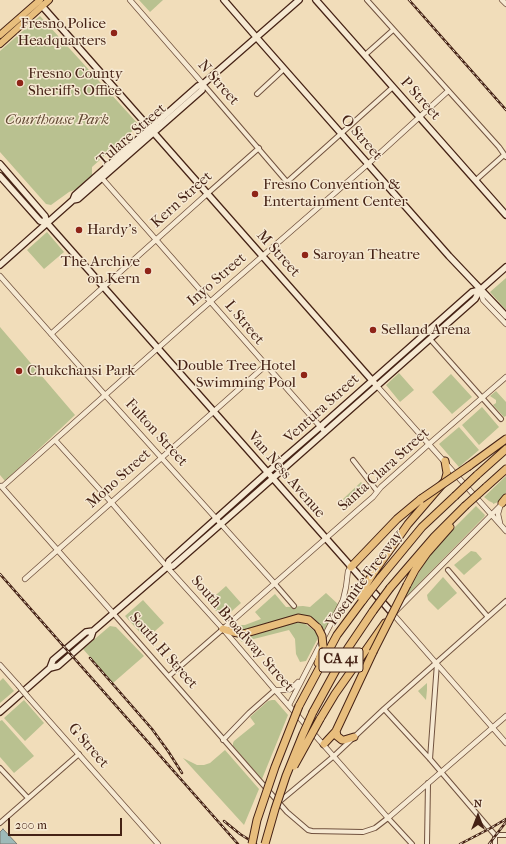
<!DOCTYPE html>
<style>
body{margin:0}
#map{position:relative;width:506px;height:844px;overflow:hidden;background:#f1ddba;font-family:"IM FELL French Canon",serif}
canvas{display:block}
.north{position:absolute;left:458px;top:796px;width:40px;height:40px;-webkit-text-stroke:3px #f6e9d2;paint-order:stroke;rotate:0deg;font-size:11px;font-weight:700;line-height:16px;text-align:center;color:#452215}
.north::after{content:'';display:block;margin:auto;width:14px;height:18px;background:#452215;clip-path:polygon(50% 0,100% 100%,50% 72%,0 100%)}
.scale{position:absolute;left:8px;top:818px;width:114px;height:18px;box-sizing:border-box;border:2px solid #452215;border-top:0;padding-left:5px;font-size:12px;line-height:14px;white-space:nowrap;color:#452215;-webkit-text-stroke:3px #f6e9d2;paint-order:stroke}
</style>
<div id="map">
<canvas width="506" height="844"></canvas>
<div class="north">N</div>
<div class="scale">200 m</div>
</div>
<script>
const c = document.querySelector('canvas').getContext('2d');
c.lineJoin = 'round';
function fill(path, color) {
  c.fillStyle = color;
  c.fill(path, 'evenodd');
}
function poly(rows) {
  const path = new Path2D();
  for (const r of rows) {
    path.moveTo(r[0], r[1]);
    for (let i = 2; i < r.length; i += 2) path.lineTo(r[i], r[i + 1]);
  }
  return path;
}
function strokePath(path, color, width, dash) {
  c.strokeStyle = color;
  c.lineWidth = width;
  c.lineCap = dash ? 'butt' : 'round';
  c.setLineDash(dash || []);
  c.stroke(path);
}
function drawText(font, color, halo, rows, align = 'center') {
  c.font = font + ' "IM FELL French Canon",serif';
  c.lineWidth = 3;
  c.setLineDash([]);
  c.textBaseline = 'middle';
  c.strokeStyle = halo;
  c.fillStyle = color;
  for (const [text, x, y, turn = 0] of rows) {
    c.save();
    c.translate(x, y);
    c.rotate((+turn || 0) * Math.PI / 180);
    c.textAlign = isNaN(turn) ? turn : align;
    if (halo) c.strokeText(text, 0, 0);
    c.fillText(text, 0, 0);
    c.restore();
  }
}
const green = poly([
 [139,0,163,0,150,12],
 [40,16,139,125,92,167,92,176,77,189,69,192,51,205,46,204,0,152,0,51],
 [47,232,64,252,44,269,27,250],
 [506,278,506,310,490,292],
 [0,327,75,415,5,481,0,475],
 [399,373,414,390,400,402,386,385],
 [451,374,472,397,452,414,432,392],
 [496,391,506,402,506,416,504,417,493,405,496,403,496,400,490,396],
 [482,407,499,427,479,445,462,425],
 [459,427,479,450,459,467,439,444],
 [506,476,506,493,498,502,493,504,493,503,489,501,484,497],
 [361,482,367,489,348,506,343,499],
 [476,506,485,515,484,517,401,602,429,556,445,537],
 [471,551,476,552,482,559,464,575,454,565],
 [443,577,457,593,438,610,428,600,427,595],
 [226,586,241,603,223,619,208,602],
 [326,593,339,605,324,631,308,617,239,631,235,628,236,625,245,625,261,619,255,612,275,594,286,607,303,606,310,607],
 [143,600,164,623,146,639,125,616],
 [293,622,304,623,316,632,318,638,306,661,300,662,296,654,295,639,289,630,242,642,240,640],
 [110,626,116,627,144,656,113,683,83,649],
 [3,678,14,691,0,703,0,681],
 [427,683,427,690,426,700,418,691],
 [24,700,44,723,25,741,4,718],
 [272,700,275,700,288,715,262,779,233,746,233,743,234,741,255,724,250,717,268,701],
 [2,720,34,756,14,773,0,757,0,721],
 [225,750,259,789,244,825,183,758,197,765,204,765,210,763]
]);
const water = poly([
 [3,829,17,844,0,844,0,832,3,829]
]);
const minor = poly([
 [367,0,499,147,506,157],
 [365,55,393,30],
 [203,84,287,182,393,87],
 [257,94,284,69],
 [476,180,504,155],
 [207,194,259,148],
 [430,339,501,419],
 [353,460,377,491],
 [448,570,488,617],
 [275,584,294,606],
 [113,613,287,812,308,830,312,831,363,832,375,828,388,818,412,844],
 [169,676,223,629],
 [384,709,430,759,495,835],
 [223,740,249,713,275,690],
 [430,759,437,663],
 [0,768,28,798],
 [279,802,334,756,384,709,506,601],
 [0,823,79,754],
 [495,835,506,835],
 [427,844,428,783],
 [495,844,495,835]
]);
const tertiary = poly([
 [130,0,203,84],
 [502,0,506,4],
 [100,176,325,432],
 [0,276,105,395,275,584],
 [480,290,483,300,506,324],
 [51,334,207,194],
 [377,386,506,531],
 [55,440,111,502,167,567,223,629,275,690,388,818,506,716],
 [1,486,113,613],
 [2,487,195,315,368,164,448,91],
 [504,502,393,614,506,743],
 [500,507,498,514,500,523],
 [25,579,265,366],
 [223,629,358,510,373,497,381,487,429,444,506,377],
 [0,665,18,685],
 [275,690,288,690,291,689,298,682],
 [28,697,158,844],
 [289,705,343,600,346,587,348,571,351,567]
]);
const secondary = poly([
 [224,0,257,38,449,256,506,316],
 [316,0,506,215],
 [42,6,377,386],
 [0,164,45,216,47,223,393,614],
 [0,176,40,221,47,223],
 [73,200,75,195,198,86,203,84,299,0],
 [0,265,73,200,78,199,202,90,203,84],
 [167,567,169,561,268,472,320,427,472,292,480,290],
 [50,668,53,660,86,632,93,631],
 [0,712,50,668,58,666,91,637,93,631,108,618,167,567,173,566,247,501,475,299,480,290,506,267]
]);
const primary = poly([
 [0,35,40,0],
 [0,44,49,0]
]);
const motorway = poly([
 [469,466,506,439],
 [477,475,506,449],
 [486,487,506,469],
 [502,503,506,498],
 [351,567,397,519,421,499],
 [374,572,408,524,445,481,447,473,445,461],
 [380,578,422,527,455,496],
 [407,585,415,570,427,553,450,527],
 [390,588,434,537,465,506],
 [223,629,233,632,243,634,298,618,309,620,318,628],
 [318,663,323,646],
 [299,706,337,635,363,600],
 [313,712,348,648,373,611],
 [320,719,335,694,385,623],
 [336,731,337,736,342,740,344,740,354,737],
 [324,744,336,731,373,652]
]);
const rail = poly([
 [409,0,506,110],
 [0,574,238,844],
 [90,658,152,729,168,751,182,773],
 [224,821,240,834,256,844],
 [460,844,489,829,506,819],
 [489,844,506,822]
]);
const tertiaryBridge = poly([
 [18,685,28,697]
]);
const motorwayBridge = poly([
 [455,496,477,475],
 [421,499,469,466],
 [465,506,486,487],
 [359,596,374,572],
 [363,600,380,578],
 [373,611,390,588],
 [318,628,322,636,323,646],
 [373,652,407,585],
 [294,766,320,719],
 [252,844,257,820,275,767,299,706],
 [265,844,275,809,286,776,303,734,313,712]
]);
const markers = [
 [114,33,4,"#8f2418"],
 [20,83,4,"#8f2418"],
 [255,194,4,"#8f2418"],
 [79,230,4,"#8f2418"],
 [305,255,4,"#8f2418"],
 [148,271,4,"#8f2418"],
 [373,330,4,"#8f2418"],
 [19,371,4,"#8f2418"],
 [304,375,4,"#8f2418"]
];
const shields = [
 [341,660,44]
];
const shieldNames = [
 ["CA 41",341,660]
];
const poiNames = [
 ["Fresno Police",106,24,"right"],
 ["Headquarters",106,41,"right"],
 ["Fresno County",28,74],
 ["Sheriff's Office",28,91],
 ["Fresno Convention &",263,185],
 ["Entertainment Center",263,202],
 ["Hardy's",87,230],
 ["Saroyan Theatre",313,255],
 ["The Archive",140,262,"right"],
 ["on Kern",140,279,"right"],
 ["Selland Arena",381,330],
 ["Double Tree Hotel",296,366,"right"],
 ["Swimming Pool",296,383,"right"],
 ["Chukchansi Park",27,371]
];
const streetNames = [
 ["N Street",218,83,49],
 ["P Street",420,99,48],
 ["Tulare Street",132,135,-41],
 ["O Street",361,138,49],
 ["Kern Street",182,200,-42],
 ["M Street",278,254,48],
 ["Inyo Street",217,280,-41],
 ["L Street",244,323,50],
 ["Ventura Street",322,409,-42],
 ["Fulton Street",156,433,48],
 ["Santa Clara Street",384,470,-42],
 ["Van Ness Avenue",286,475,49],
 ["Mono Street",119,479,-42],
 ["Yosemite Freeway",365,579,-53],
 ["South Broadway Street",242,634,49],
 ["South H Street",163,651,49],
 ["G Street",88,746,49]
];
const parkNames = [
 ["Courthouse Park",57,120]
];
fill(green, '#b9c190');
fill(water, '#9ebab9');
strokePath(water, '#7a7d77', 1);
strokePath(minor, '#70513e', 6);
strokePath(tertiary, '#70513e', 6);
strokePath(secondary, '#452215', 8);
strokePath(primary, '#452215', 8);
strokePath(motorway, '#452215', 9);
strokePath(minor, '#f6e9d2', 4);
strokePath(tertiary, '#f6e9d2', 4.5);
strokePath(secondary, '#f6e9d2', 5.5);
strokePath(primary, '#e8be7d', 6);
strokePath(motorway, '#e8be7d', 7);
strokePath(rail, '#452215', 2.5);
strokePath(rail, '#f6e9d2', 1, [3]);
strokePath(tertiaryBridge, '#70513e', 6, []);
strokePath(motorwayBridge, '#452215', 9, []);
strokePath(tertiaryBridge, '#f6e9d2', 4.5);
strokePath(motorwayBridge, '#e8be7d', 7);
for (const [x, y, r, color] of markers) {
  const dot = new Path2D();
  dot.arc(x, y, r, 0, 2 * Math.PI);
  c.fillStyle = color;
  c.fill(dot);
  strokePath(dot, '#f6e9d2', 1.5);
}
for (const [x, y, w] of shields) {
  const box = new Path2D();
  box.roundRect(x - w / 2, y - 12, w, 24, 3);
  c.fillStyle = '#f6e9d2';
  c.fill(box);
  strokePath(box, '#452215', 1);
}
drawText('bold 14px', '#452215', null, shieldNames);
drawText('15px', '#452215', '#f6e9d2', poiNames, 'left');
drawText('15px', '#452215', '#f6e9d2', streetNames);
drawText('italic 15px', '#624a34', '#f6e9d2', parkNames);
</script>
